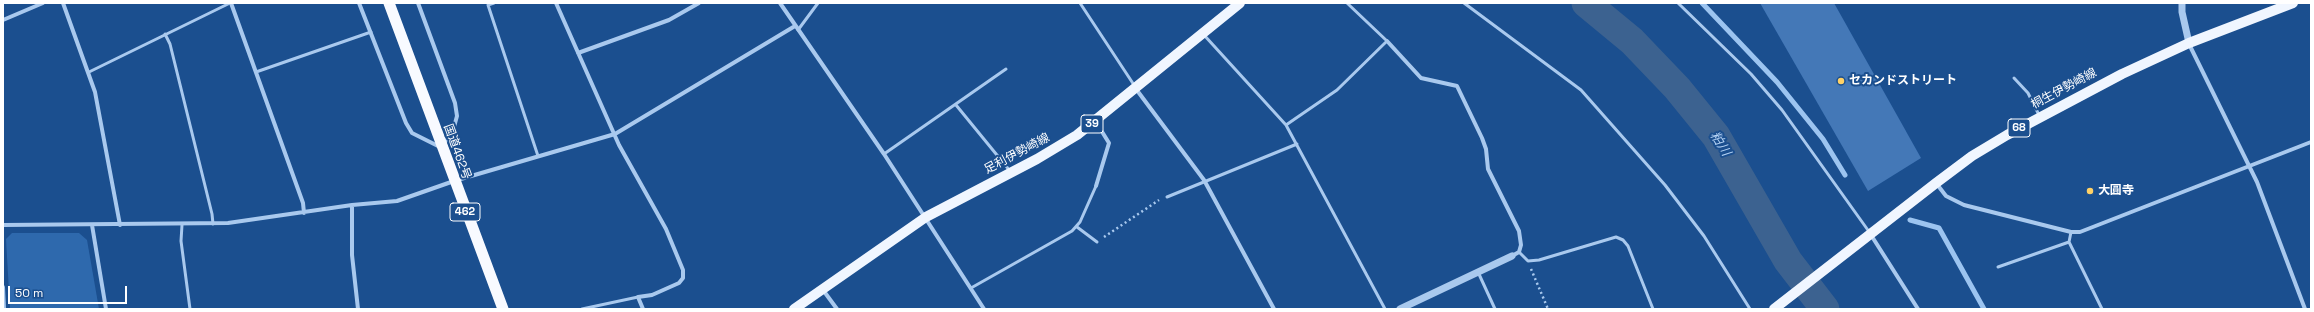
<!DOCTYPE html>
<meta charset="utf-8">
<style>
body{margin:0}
#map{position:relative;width:2314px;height:312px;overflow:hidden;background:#1b4f8f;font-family:"Space Grotesk",sans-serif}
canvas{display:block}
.frame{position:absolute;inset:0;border:4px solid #fff;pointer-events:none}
.scale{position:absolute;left:8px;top:286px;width:119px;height:18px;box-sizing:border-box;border:2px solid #fff;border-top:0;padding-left:5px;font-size:12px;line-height:14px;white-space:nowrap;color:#fff;-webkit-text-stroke:3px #1b4f8f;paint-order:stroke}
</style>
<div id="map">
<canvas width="2314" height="312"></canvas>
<div class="frame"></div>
<div class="scale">50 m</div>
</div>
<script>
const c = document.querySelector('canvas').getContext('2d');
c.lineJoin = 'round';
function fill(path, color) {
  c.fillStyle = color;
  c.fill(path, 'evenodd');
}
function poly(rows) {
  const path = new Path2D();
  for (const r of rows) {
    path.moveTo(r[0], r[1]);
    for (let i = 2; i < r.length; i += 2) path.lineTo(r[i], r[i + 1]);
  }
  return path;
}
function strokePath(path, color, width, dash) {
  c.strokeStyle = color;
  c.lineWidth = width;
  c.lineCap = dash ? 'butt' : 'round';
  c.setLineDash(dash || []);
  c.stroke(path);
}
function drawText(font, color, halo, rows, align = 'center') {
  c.font = font + ' "Space Grotesk","Noto Sans JP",sans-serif';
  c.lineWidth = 4;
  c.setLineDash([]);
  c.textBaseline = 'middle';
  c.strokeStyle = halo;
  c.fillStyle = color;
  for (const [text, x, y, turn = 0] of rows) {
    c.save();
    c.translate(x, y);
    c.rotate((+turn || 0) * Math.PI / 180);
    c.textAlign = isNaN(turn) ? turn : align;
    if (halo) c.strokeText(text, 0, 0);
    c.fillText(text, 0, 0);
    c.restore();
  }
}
const green = poly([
 [12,233,79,233,87,240,99,309,10,309,6,239]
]);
const stream = poly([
 [1702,3,1777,82,1823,139,1845,175],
 [1910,220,1939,228,1984,309]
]);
const river = poly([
 [1586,3,1632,41,1677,88,1716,136,1788,261,1825,309]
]);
const building = poly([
 [1760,3,1834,3,1921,158,1868,191]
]);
const path = poly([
 [1104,237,1159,200],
 [1531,269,1548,309]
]);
const service = poly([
 [494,3,488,5,538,156],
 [1080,3,1134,85],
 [1464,3,1581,90,1665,185,1704,236,1750,309],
 [1678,3,1751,74,1782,110,1870,233],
 [798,30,818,3],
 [165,34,170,44,212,214,213,224],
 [1204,35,1286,125,1385,309],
 [89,72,230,3],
 [256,72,371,32],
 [2014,78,2028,93,2039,115],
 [956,105,1010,171],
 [1286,125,1337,90,1387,41,1347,3],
 [884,154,1006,69],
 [1167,197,1297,144],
 [182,225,181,241,190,309],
 [1077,227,1097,242],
 [2071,232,2069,242,2102,309],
 [1519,252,1528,261,1539,260,1616,237,1623,240,1628,246,1653,309],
 [1998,267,2069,242],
 [1478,272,1495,309],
 [971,288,1072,231,1080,222,1096,186],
 [582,309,638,297]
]);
const minor = poly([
 [63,3,95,92,120,225],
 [231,3,303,203,304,213],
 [359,3,406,123,412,133,440,147],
 [418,3,455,103,457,116,454,127,444,144],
 [556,3,619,145,666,229,683,270,683,278,679,283,652,295,638,297,643,309],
 [780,3,884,154,984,309],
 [3,20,43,3],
 [1387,41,1421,78,1457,86,1482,138,1486,149,1488,169,1519,231,1521,245,1519,252,1512,256],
 [2189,44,2257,182,2305,309],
 [578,53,669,20,699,3],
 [1136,89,1204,180,1274,309],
 [1936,183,1946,196,1964,205,2071,232,2080,232,2311,142],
 [1096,186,1109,143,1096,122],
 [352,205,352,255,358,309],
 [3,225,228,223,352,205,397,201,454,181,615,134,795,26],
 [92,225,106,309],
 [1871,235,1918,309],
 [3,287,4,309],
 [823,290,837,309]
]);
const tertiary = poly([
 [2182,3,2182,12,2189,43],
 [1400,309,1512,256]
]);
const primary = poly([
 [794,309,926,217,1037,159,1077,135,1240,3],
 [1774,309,1936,183,1972,156,2007,135,2122,74,2189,43,2293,3]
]);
const trunk = poly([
 [389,3,503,309]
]);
const markers = [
 [1841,81,4,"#ffd166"],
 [2090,191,4,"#ffd166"]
];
const shields = [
 [1092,124,22],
 [2019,128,22],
 [465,212,30]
];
const shieldNames = [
 ["39",1092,124],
 ["68",2019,128],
 ["462",465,212]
];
const poiNames = [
 ["セカンドストリート",1849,81],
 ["大圓寺",2098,191]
];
const streetNames = [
 ["桐生伊勢崎線",2064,89,-28],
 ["国道462号",457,152,70],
 ["足利伊勢崎線",1017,154,-28]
];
const waterNames = [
 ["粕川",1720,144,58]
];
fill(green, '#2e69ad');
strokePath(stream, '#9cc4f0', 5);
strokePath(river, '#3c6290', 29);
fill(building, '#4478b7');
strokePath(path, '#a9c9ee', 2.5, [2, 3]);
strokePath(service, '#a9c9ee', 3);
strokePath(minor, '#a9c9ee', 4);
strokePath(tertiary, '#a9c9ee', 7);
strokePath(primary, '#f0f6ff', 10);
strokePath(trunk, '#f8faff', 11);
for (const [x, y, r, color] of markers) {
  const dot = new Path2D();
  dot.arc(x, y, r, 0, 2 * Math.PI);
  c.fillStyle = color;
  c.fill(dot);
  strokePath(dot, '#1b4f8f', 1.5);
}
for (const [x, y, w] of shields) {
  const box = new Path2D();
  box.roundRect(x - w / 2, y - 9, w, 18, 3);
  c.fillStyle = '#1b4f8f';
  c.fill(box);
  strokePath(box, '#fff', 1);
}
drawText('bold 11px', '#fff', null, shieldNames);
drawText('bold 12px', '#fff', '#1b4f8f', poiNames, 'left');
drawText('12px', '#fff', '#1b4f8f', streetNames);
drawText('italic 13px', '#b5d3f5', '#1b4f8f', waterNames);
</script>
